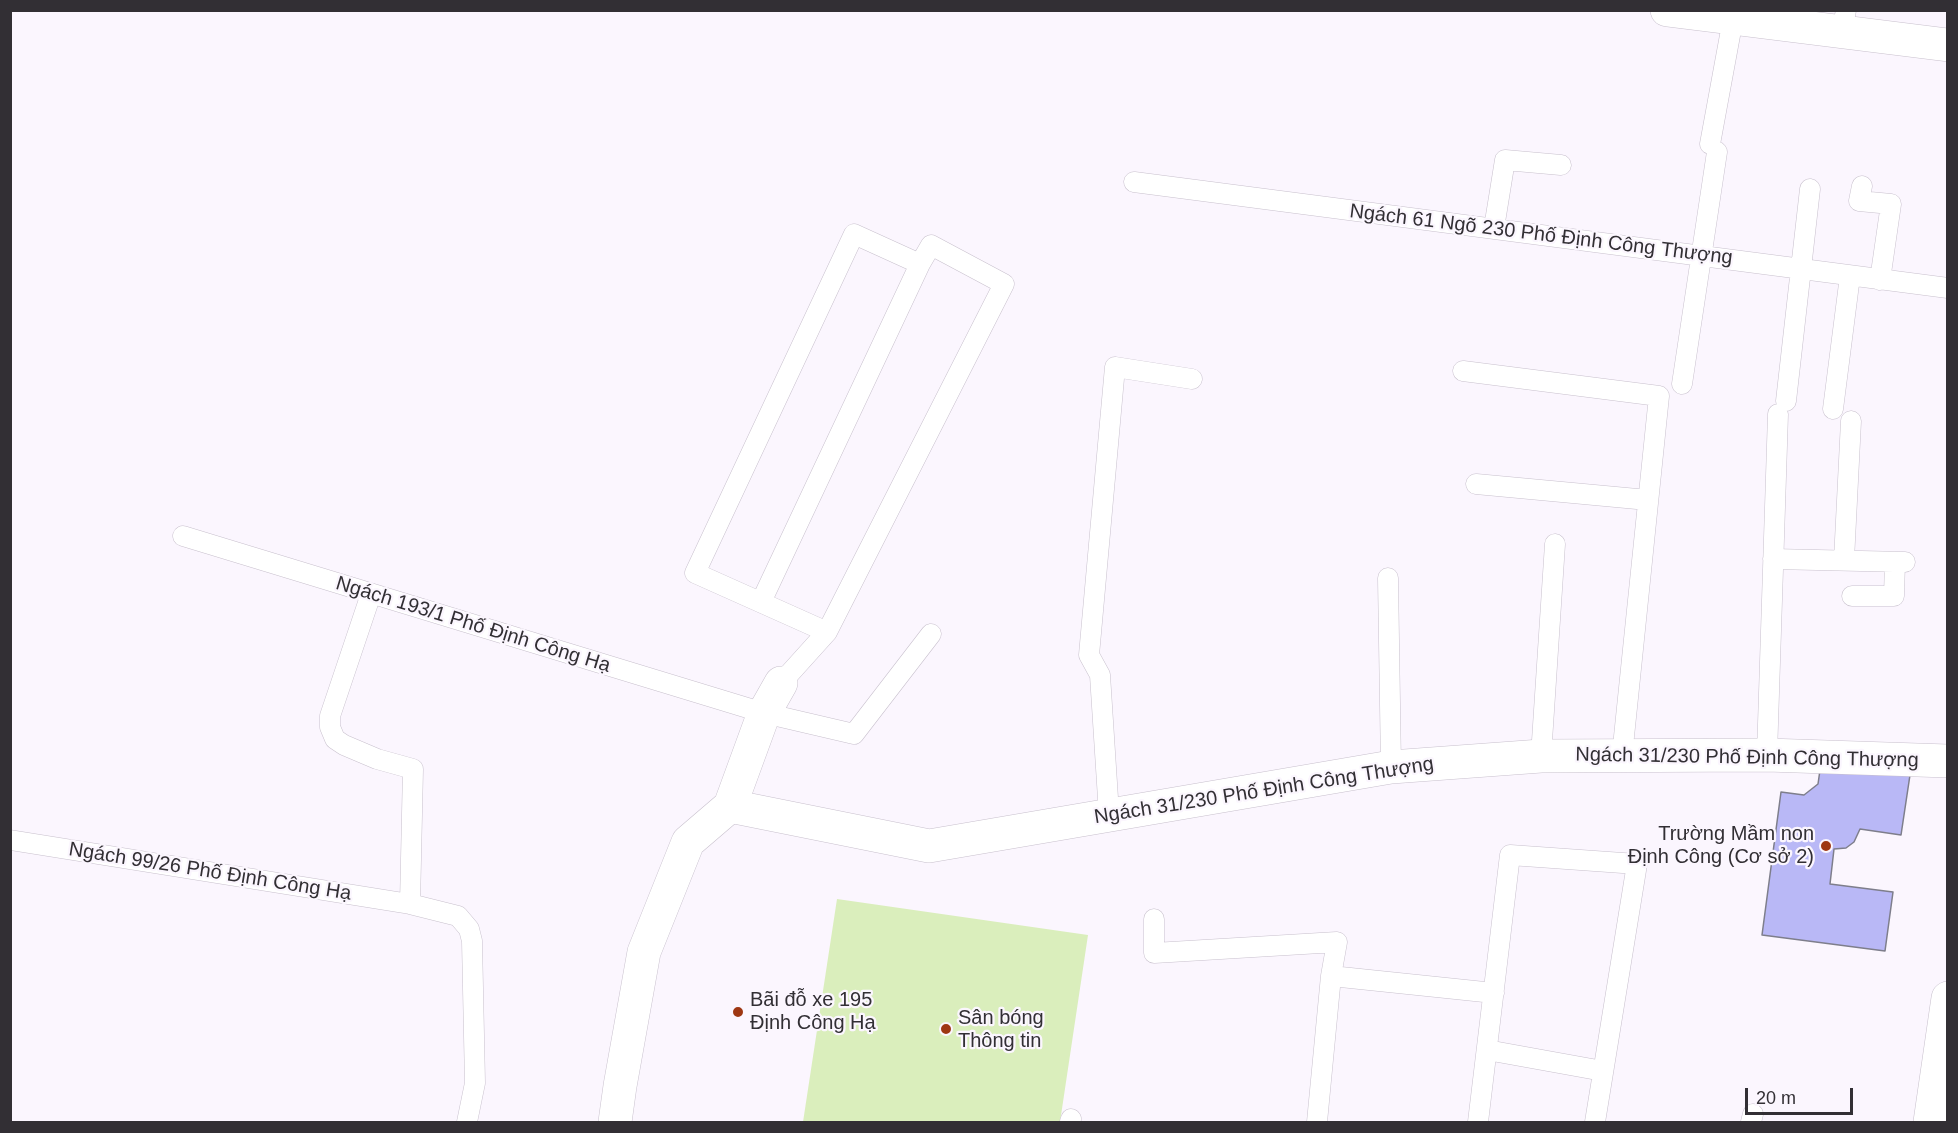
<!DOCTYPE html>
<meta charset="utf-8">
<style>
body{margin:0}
#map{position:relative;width:1958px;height:1133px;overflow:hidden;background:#fbf6fe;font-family:Arial,sans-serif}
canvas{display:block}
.frame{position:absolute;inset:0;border:12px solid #322f34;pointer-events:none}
.scale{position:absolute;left:1745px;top:1088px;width:108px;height:27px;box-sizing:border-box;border:3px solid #322f34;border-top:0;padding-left:8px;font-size:18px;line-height:21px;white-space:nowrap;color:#322f34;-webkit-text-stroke:4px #fbf6fe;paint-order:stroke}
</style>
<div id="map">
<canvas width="1958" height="1133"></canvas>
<div class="frame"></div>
<div class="scale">20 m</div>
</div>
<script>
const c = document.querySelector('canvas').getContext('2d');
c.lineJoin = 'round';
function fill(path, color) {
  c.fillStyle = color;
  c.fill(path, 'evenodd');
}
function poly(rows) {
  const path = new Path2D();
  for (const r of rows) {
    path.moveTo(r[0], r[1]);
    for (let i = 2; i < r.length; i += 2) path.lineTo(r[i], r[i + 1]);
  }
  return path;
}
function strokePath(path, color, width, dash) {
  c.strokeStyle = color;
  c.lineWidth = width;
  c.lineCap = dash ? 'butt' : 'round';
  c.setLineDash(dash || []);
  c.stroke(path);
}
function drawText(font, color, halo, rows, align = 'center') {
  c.font = font + ' Arial,sans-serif';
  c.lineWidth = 4.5;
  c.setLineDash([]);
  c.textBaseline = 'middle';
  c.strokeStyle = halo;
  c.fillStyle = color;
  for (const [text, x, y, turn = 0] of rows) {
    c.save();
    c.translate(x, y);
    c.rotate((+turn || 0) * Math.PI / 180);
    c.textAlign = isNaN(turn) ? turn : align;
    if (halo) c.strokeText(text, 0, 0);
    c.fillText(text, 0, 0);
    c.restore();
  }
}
const green = poly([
 [837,899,1088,935,1060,1122,803,1122]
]);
const building = poly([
 [1821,763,1910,775,1901,835,1860,829,1854,842,1846,848,1834,849,1830,884,1893,892,1885,951,1762,935,1781,792,1804,795,1818,784,1821,763]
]);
const lane = poly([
 [1842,32,1846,10],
 [1710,144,1733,19],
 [1134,182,1948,288],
 [1862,186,1859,201,1891,204,1880,280],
 [1494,228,1505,160,1561,165],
 [1463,371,1659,396,1622,756],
 [1682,384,1717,152],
 [1786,401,1810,189],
 [1833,409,1850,276],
 [1476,484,1648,500],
 [183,536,764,713,854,734,931,634],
 [1773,559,1905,562],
 [1844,560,1851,421],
 [1388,578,1391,767],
 [371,594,330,716,330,727,335,739,344,745,377,759,413,769,410,904],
 [1852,596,1894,596,1895,562],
 [761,602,920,264],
 [781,683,827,632,1004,284,931,245,920,264,854,234,695,573,827,632],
 [1767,755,1778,414],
 [1541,756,1555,544],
 [1109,814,1100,675,1089,655,1115,367,1192,379],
 [10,840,410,904,458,916,469,929,472,941,475,1083,467,1122],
 [1154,919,1154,953,1337,942,1331,976],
 [1487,1050,1603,1071],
 [1070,1122,1071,1119],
 [1317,1122,1331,976,1494,993],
 [1478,1122,1510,855,1637,864,1595,1122],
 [1751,1122,1753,1114]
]);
const street = poly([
 [1667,10,1948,45],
 [730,806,929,846,1391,767,1541,756,1767,755,1948,761],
 [615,1122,620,1086,644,952,688,842,730,806,764,713,781,683],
 [1930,1122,1948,998]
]);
const markers = [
 [1826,846,6,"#9e3713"],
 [738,1012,6,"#9e3713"],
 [946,1029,6,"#9e3713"]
];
const streetNames = [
 ["Ngách 61 Ngõ 230 Phố Định Công Thượng",1541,235,7],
 ["Ngách 193/1 Phố Định Công Hạ",473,625,17],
 ["Ngách 31/230 Phố Định Công Thượng",1747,758,1],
 ["Ngách 31/230 Phố Định Công Thượng",1264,791,-9],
 ["Ngách 99/26 Phố Định Công Hạ",210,872,9]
];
const poiNames = [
 ["Trường Mầm non",1814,834,"right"],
 ["Định Công (Cơ sở 2)",1814,857,"right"],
 ["Bãi đỗ xe 195",750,1000],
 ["Định Công Hạ",750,1023],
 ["Sân bóng",958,1018],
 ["Thông tin",958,1041]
];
fill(green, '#daeebc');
fill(building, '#b9b8f6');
strokePath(building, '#7e7e8b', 1.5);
strokePath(lane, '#c8c0cd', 21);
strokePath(street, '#c8c0cd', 34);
strokePath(lane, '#fff', 20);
strokePath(street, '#fff', 33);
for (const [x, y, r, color] of markers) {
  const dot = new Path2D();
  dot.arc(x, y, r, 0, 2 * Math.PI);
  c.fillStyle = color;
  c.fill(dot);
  strokePath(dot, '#fbf6fe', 2);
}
drawText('20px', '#322f34', '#fbf6fe', streetNames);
drawText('20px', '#322f34', '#fbf6fe', poiNames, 'left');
</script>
